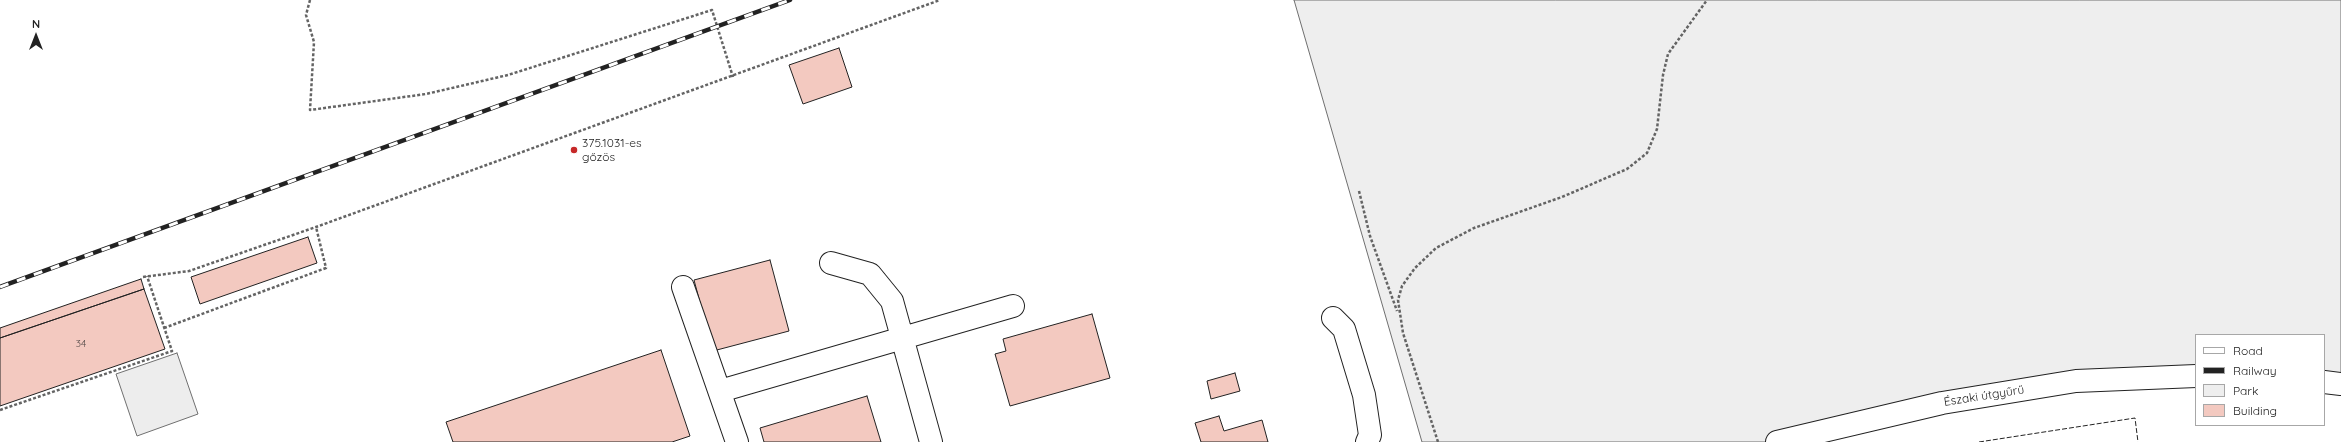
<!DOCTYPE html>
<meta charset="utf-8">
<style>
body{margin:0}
#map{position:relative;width:2341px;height:442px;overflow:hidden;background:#fff;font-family:Quicksand,sans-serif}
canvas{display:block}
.legend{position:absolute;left:2195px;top:334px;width:130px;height:92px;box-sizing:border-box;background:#fff;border:1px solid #a7a7a7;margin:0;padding:5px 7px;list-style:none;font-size:12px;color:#222}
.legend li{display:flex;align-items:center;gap:8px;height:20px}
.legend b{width:20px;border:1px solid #a7a7a7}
.north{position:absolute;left:16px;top:16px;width:40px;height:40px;-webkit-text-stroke:3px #fff;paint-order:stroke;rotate:0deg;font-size:11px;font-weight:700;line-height:16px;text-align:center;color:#222}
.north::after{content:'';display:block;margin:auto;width:14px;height:18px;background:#222;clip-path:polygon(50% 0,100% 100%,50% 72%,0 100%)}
</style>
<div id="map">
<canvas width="2341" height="442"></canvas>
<ul class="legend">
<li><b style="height:5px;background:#fff"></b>Road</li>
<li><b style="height:5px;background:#222"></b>Railway</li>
<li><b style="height:11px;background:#eee"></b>Park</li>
<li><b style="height:11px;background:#f3c9c0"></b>Building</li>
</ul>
<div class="north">N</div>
</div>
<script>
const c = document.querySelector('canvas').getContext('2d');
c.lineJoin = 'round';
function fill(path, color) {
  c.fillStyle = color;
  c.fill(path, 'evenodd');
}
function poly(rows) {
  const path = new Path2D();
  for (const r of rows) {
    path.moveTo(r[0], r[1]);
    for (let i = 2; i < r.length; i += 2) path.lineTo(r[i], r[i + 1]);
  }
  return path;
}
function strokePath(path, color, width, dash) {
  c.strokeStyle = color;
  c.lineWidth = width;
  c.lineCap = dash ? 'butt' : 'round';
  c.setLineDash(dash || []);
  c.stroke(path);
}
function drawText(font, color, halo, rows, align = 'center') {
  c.font = font + ' Quicksand,sans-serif';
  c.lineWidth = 3;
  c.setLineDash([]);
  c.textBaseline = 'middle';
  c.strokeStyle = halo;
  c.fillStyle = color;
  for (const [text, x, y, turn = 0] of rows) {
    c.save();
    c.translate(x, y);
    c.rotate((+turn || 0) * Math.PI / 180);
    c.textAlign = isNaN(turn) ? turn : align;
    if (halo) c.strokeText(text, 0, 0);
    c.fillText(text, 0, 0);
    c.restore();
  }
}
const green = poly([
 [1294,0,2341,0,2341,390,2324,388,2324,335,2196,335,2196,379,2077,386,1786,442,1422,442,1294,0]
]);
const parking = poly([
 [177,353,198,414,137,436,116,374,177,353]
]);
const building = poly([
 [839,48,852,87,803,104,789,65,839,48],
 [308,237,317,263,200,304,191,277,308,237],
 [770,260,789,331,713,351,694,280,770,260],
 [141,279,144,289,0,338,0,328,141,279],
 [144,289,165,349,0,406,0,338,144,289],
 [1092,314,1110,378,1010,406,995,354,1006,351,1003,339,1092,314],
 [661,350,690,436,672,442,453,442,446,422,661,350],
 [1235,373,1240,391,1211,399,1207,381,1235,373],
 [867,396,881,442,764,442,760,428,867,396],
 [1219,416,1224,431,1262,420,1268,442,1201,442,1195,423,1219,416]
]);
const path = poly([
 [310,0,306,15,314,42,310,110,426,94,508,75,712,10,733,77],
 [1359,191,1370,236,1397,311],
 [143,277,189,271,316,227,940,0],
 [164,328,326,268,316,227],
 [0,410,172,351,147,276],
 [1438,442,1403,333,1398,300,1402,286,1415,268,1436,248,1474,228,1562,197,1627,169,1647,153,1657,129,1663,75,1668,54,1707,0]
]);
const minor = poly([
 [831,263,870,274,892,301,931,442],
 [683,287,737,442],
 [1333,318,1344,329,1364,395,1370,435,1367,442],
 [720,391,1013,306]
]);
const major = poly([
 [2324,382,2341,384],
 [1777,442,1942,403,2076,381,2196,376]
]);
const rail = poly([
 [0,287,790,0]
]);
const fence = poly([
 [1979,442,2135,418,2138,442]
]);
const markers = [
 [574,150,4,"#c62828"]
];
const numberNames = [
 ["34",81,344]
];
const poiNames = [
 ["375.1031-es",582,143],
 ["gőzös",582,157]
];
const streetNames = [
 ["Északi útgyűrű",1984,396,-9]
];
fill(green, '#eee');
strokePath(green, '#6f6f6f', 1);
fill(parking, '#ededed');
strokePath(parking, '#6f6f6f', 1);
fill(building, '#f3c9c0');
strokePath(building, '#222', 1);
strokePath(minor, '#222', 24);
strokePath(major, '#222', 24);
strokePath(path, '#646464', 2.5, [3, 2]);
strokePath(minor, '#fff', 22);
strokePath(major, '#fff', 22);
strokePath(rail, '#222', 4.5);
strokePath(rail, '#fff', 3, [9]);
strokePath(fence, '#222', 1, [5, 2]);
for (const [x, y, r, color] of markers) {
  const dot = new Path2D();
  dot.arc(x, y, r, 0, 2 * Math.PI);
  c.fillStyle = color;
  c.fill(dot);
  strokePath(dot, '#fff', 1.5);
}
drawText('10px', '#564c4a', null, numberNames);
drawText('12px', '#222', '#fff', poiNames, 'left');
drawText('12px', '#222', '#fff', streetNames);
</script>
